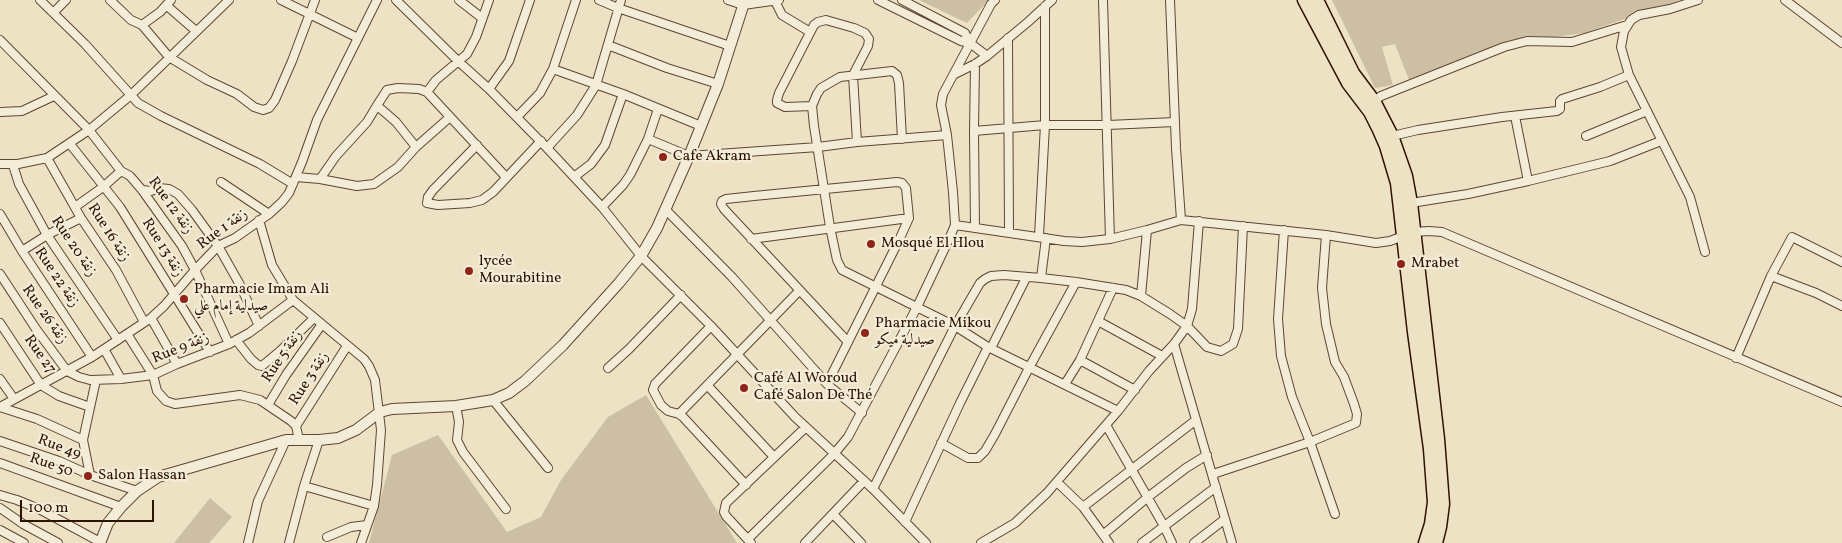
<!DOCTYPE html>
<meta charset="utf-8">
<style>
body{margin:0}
#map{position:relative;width:1842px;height:543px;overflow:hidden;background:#ede2c4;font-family:Vollkorn,serif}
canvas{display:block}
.scale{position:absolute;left:20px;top:500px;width:134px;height:22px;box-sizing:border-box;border:2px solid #2e1200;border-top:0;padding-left:6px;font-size:15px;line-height:18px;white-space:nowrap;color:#2e1200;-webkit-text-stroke:4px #f3ecd9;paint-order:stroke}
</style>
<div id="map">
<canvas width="1842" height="543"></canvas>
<div class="scale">100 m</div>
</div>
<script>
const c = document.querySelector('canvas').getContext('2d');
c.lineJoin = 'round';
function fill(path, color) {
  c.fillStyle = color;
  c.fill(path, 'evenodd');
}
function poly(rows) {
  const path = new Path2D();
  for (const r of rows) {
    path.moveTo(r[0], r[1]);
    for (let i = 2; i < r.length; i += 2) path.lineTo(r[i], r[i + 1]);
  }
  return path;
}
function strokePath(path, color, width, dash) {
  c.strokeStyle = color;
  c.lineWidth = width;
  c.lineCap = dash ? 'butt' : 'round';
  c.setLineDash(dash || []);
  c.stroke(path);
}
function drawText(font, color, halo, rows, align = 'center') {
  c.font = font + ' Vollkorn,Amiri,serif';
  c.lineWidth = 4.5;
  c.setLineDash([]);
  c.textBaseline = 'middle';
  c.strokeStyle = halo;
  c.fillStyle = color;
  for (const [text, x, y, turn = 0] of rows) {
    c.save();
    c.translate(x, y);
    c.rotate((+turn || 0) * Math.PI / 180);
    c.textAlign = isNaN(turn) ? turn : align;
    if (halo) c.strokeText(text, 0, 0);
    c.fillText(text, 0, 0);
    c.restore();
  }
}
const green = poly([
 [919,0,989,0,967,23],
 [1332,0,1680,0,1584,33,1554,37,1526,36,1409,80,1395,44,1382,47,1393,85,1375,88],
 [646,395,737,543,369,543,392,455,438,435,507,532,541,517,561,480,608,417],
 [210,498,232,517,209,543,174,543]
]);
const minor = poly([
 [40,0,85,44,138,103,161,116,260,164,293,184],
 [110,0,131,20,142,25,169,57,207,80,237,94,254,107,263,110,269,108,275,100,292,61,315,0],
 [281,0,358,38],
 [396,0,458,61,489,89,547,148,602,207,641,256,711,326,795,417,873,489,926,543],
 [459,0,482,18],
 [599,0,618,8,730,46],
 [728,0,743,5,779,0],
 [878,0,961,41,970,43],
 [902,0,965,33,970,43,987,56],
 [1103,0,1110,239],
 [1170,0,1176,148,1181,220],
 [1785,0,1842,43],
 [775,1,782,15,810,32],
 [166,5,196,31],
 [54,12,66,0],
 [142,25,160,12,171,0],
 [1008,38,1009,232],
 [0,40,89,130,121,171,130,176,142,190,182,246,195,270,229,344],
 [608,45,667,68,718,84],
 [553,69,623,94,701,126],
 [955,74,975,64,987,56,1028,22,1052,0],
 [1629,75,1621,47,1624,31,1631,20,1639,15,1670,9,1698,0],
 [489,89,509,61,530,0],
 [427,92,436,80,467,54,476,37,489,0],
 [1374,101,1381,96,1504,47,1527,41,1572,42,1627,25],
 [812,106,785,107,777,103,777,100,779,93,814,25,818,22,826,20,854,28,865,33,869,39,868,46,853,75,857,142],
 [376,107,387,90,398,88,419,89,427,92,506,177],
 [0,112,22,111,54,96],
 [517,117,540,93,553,69,576,0],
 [974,131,1045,125,1108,125,1175,122],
 [1392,136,1418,130,1502,117,1557,111,1560,109,1560,101,1562,99,1600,87,1629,75,1690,197,1705,252],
 [1586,136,1647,111],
 [648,139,689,156,818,147,857,142,947,135],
 [902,139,899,83,897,75,892,71,840,77,821,88,817,94,812,106,814,126,830,227,837,260,842,270,955,326,988,347,1118,411],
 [70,144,120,207,210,352],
 [477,145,433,190,428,197,427,203,438,205,470,203,482,200,493,192,541,141],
 [547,148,577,115,596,85,621,0],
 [47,158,81,218,116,270,144,322],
 [0,164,18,164,47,158,89,130,131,95,229,0],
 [13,165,19,184,47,235,118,340],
 [296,177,320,179,357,186,374,184,398,167,416,147,450,117],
 [574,177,591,164,605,145,623,94],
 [320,179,336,156,367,122,376,107,381,109,396,122,416,147],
 [1528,181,1610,161,1661,141],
 [221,182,269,214],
 [142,190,151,191,159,188,169,189,178,194,192,210,218,246,239,283,259,326],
 [1411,203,1468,194,1528,181,1515,116],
 [75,207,103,187,121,171],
 [602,207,623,185,630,175,648,139,658,109],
 [665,209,732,277,827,384,862,413],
 [0,214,22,251,92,357],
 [259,220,272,265,293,300,364,359,369,366,375,380,381,430,377,485,374,506,361,543],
 [955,225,1064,241,1082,242,1110,239,1147,230,1181,220,1326,235,1376,243,1390,241,1414,232,1429,231,1442,232,1842,402],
 [975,227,974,131,975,64],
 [1284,230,1278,319,1281,356,1292,397,1310,442,1335,514],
 [1039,236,1045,125,1045,6],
 [751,239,909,218],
 [22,251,47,235,81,218],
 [0,274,36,329,67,371,79,377,90,380,121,379,153,375,177,364,229,344,249,333,293,300],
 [1771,276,1816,293,1842,306],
 [1041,278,1046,238],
 [1141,296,1147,230],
 [151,318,177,364],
 [1098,321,1162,356],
 [0,323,41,385,59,396,90,407],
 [711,326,655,384,653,390,661,405,668,411,679,414,683,417,746,485],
 [127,334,153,375,157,391,166,401,175,404,240,395,260,400,291,421,296,426,299,440],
 [236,340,251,359,258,365,262,366,280,351,314,318],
 [1174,344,1232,543],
 [991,348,1026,278],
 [104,349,121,379],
 [1736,358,1771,276,1792,237,1842,262],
 [1080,360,1135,390],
 [608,368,629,349,681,295],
 [0,379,14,399],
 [827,384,900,238,909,218,906,188,902,183,897,182,754,196,726,199,722,201,721,204,724,209,848,342],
 [1065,384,1080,360,1113,288],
 [708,386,774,457],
 [493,400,548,468],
 [268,405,286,375,322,324],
 [456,406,459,422,457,440,463,452,506,509],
 [0,407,92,357,151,318,164,306,195,270,218,246,235,238,269,214,282,202,289,193,302,162,317,120,377,0],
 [0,407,37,419,83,440],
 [679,414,799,291],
 [1106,425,1164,526,1172,543],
 [296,426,347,346],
 [0,441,59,461,90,475,137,491],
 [941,443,968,458,978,458,985,451,995,434,1030,366,1076,282],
 [0,463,121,507],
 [1213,474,1310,442,1356,423,1357,414,1354,404,1344,377,1335,362,1326,324,1322,288,1326,235],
 [90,475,83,440,96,380],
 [1057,482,1083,507,1109,543],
 [304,486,374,506],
 [873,489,955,326,980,283,985,279,991,276,1004,275,1041,278,1076,282,1126,290,1141,296,1170,314,1187,326,1207,347,1221,351,1233,344,1238,329,1243,226],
 [0,495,17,500,39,509,100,542],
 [1083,507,1196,420],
 [0,508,23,524,58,543],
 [833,514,861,543],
 [905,522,960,403,988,347],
 [0,530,24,543],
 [1104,534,1148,497,1186,468,1207,455],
 [327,537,351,527,367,525],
 [748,539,834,454,848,437,917,307,950,237,955,225,953,192,947,135,941,105,943,94,991,4,995,0],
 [248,543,258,501,286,440],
 [289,543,304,486,319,440],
 [751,543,726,516,724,512,726,503,805,428],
 [805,543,864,481],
 [981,543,1015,523,1047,493,1118,411,1149,371,1174,344,1187,326,1192,309,1199,221],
 [1142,543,1216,487],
 [1194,543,1225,519]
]);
const tertiary = poly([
 [100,543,108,523,121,507,137,491,158,477,286,440,319,440,338,438,356,430,380,412,392,409,456,406,493,400,509,393,525,381,563,345,619,283,641,256,657,228,689,156,718,84,745,0]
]);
const primary = poly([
 [1304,0,1348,83,1370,112,1379,130,1386,146,1397,183,1414,332,1430,449,1434,502,1431,524,1425,543],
 [1317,0,1353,73,1374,101,1392,136,1406,176,1411,203,1438,439,1443,504,1440,527,1436,543]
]);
const markers = [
 [663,157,5,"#8f2418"],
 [871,244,5,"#8f2418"],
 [1401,264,5,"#8f2418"],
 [469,271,5,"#8f2418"],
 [184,299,5,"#8f2418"],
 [865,333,5,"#8f2418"],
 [744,388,5,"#8f2418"],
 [88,476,5,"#8f2418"]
];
const poiNames = [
 ["Cafe Akram",673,157],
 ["Mosqué El Hlou",881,244],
 ["lycée",479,262],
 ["Mourabitine",479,279],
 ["Mrabet",1411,264],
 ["Pharmacie Imam Ali",194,290],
 ["صيدلية إمام علي",194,307],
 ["Pharmacie Mikou",875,324],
 ["صيدلية ميكو",875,341],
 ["Café Al Woroud",754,379],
 ["Café Salon De Thé",754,396],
 ["Salon Hassan",98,476]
];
const streetNames = [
 ["Rue 12 زنقة",170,206,54],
 ["Rue 1 زنقة",223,230,-36],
 ["Rue 16 زنقة",108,233,57],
 ["Rue 20 زنقة",73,247,56],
 ["Rue 13 زنقة",162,248,58],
 ["Rue 22 زنقة",56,278,56],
 ["Rue 26 زنقة",44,315,55],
 ["Rue 9 زنقة",181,349,-22],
 ["Rue 27",39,355,55],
 ["Rue 5 زنقة",283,357,-56],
 ["Rue 3 زنقة",310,379,-57],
 ["Rue 49",59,448,21],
 ["Rue 50",51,466,19]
];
fill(green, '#cdbfa3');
strokePath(minor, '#5e4631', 10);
strokePath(tertiary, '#5e4631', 12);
strokePath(primary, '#2e1200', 15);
strokePath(minor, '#f3ecd9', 8);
strokePath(tertiary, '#f3ecd9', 10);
strokePath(primary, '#ede2c4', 12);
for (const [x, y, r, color] of markers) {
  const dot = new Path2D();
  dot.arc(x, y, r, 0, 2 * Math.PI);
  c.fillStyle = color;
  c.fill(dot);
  strokePath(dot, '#f3ecd9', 2);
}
drawText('15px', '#2e1200', '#f3ecd9', poiNames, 'left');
drawText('15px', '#2e1200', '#f3ecd9', streetNames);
</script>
